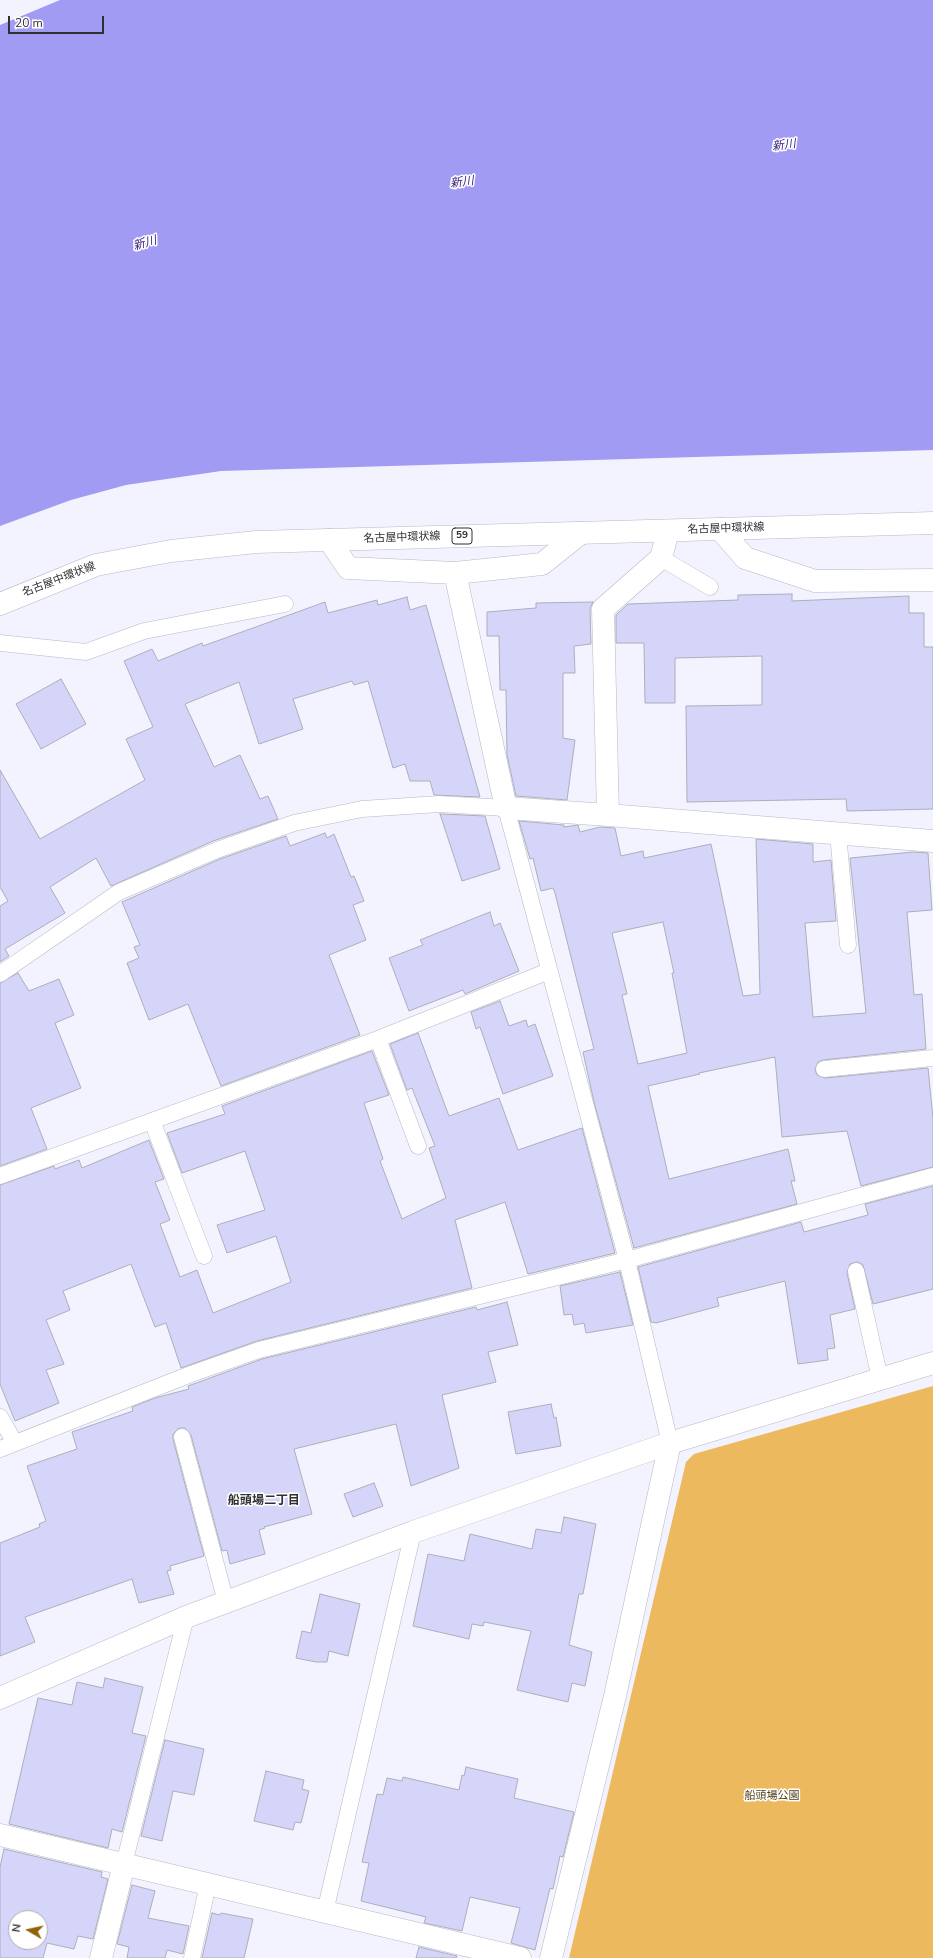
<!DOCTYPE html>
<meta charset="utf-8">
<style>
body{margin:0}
#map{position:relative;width:933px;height:1958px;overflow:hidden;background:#f3f3ff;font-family:"Nunito Sans",sans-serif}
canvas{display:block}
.north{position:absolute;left:8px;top:1910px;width:40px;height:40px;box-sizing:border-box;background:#fff;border:1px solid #acacae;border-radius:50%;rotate:279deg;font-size:11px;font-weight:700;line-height:16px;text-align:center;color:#2f2f34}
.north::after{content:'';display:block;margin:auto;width:14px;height:18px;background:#8c6406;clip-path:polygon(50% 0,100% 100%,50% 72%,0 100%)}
.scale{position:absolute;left:8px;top:16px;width:96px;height:18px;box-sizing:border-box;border:2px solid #2f2f34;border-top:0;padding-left:5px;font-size:12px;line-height:14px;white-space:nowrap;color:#2f2f34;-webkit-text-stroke:3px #fff;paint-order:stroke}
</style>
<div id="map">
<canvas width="933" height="1958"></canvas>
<div class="north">N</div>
<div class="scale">20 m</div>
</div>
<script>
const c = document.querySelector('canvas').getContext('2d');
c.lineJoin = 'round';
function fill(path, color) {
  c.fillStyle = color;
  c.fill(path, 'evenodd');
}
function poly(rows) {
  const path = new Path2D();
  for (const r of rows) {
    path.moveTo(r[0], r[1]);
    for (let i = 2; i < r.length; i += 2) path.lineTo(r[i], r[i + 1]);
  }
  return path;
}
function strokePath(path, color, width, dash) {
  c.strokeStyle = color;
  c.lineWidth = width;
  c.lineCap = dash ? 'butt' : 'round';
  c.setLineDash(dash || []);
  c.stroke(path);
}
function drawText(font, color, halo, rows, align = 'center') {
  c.font = font + ' "Nunito Sans","Noto Sans JP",sans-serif';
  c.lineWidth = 3;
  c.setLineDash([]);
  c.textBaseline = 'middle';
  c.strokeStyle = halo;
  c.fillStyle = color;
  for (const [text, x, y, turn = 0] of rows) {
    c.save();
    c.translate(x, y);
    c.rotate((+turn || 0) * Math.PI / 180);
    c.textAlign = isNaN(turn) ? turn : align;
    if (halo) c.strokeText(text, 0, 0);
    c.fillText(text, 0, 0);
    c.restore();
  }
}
const green = poly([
 [933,1386,933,1958,569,1958,686,1462,694,1454]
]);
const water = poly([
 [60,0,933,0,933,450,221,471,126,485,71,500,0,526,0,25]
]);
const building = poly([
 [792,594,792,601,909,596,909,613,924,613,924,647,933,647,933,809,847,811,846,799,687,802,686,706,762,705,762,656,675,658,675,703,645,703,644,643,616,643,616,615,628,604,738,600,738,595,792,594],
 [407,597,410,610,426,605,480,797,434,795,430,781,410,781,405,764,393,768,368,681,354,685,352,681,293,699,303,729,259,744,239,682,185,704,214,767,240,755,260,799,268,796,278,819,213,841,111,886,96,858,50,887,65,913,5,949,9,956,0,962,0,906,8,901,0,887,0,770,40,839,145,780,126,739,153,727,124,661,152,649,158,661,202,643,203,646,325,602,328,613,377,600,378,605,407,597],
 [593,602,590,609,591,644,574,646,575,673,563,673,563,738,575,740,567,800,516,796,507,755,506,690,500,690,499,636,487,636,487,612,536,608,536,603,593,602],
 [61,679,86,724,41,749,16,704,61,679],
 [440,814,485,816,500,869,462,881,440,814],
 [519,821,564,825,564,827,578,825,580,832,600,827,615,828,621,856,643,851,644,858,711,844,743,996,760,994,756,839,813,844,813,862,831,860,836,921,805,923,813,1017,866,1013,850,858,913,852,928,853,932,910,907,912,914,995,922,994,926,1049,823,1060,818,1062,815,1070,817,1075,825,1078,928,1068,933,1118,933,1167,861,1186,847,1131,782,1137,775,1057,699,1073,700,1074,648,1086,669,1179,788,1149,795,1181,791,1181,797,1204,634,1248,594,1102,583,1052,594,1049,555,893,553,888,541,891,533,858,530,859,519,821],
 [663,922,674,973,672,973,687,1053,638,1064,622,995,627,994,612,933,663,922],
 [325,833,327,838,334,834,351,877,354,876,364,901,353,905,366,940,329,955,360,1035,221,1086,188,1004,149,1020,127,963,139,958,134,947,140,945,122,902,220,859,286,836,290,846,325,833],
 [490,912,494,926,500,923,519,971,465,994,463,990,409,1011,389,958,423,945,420,940,490,912],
 [18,973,29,991,59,979,74,1015,55,1023,81,1088,31,1108,47,1149,0,1166,0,983,18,973],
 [500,1001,509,1026,526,1020,528,1027,535,1024,553,1076,503,1094,480,1027,476,1029,471,1012,500,1001],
 [418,1033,449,1116,499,1098,518,1150,582,1128,615,1253,528,1274,505,1202,455,1220,472,1288,257,1341,181,1368,166,1323,155,1327,131,1264,63,1291,70,1310,46,1320,64,1364,46,1370,59,1403,15,1421,0,1384,0,1185,54,1166,55,1169,79,1160,82,1168,149,1140,164,1179,155,1182,170,1220,160,1224,180,1277,197,1270,213,1313,291,1282,276,1236,227,1253,217,1225,265,1210,245,1151,182,1173,167,1133,225,1114,222,1106,372,1051,389,1095,364,1103,383,1159,380,1161,402,1219,446,1198,429,1148,435,1146,412,1088,407,1090,390,1044,418,1033],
 [933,1186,933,1289,873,1304,863,1265,858,1262,850,1264,847,1273,855,1309,830,1315,835,1348,827,1349,828,1360,798,1364,785,1281,717,1298,719,1306,656,1323,651,1322,638,1267,801,1222,804,1232,868,1215,865,1204,933,1186],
 [620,1272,633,1325,586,1333,584,1323,574,1325,572,1314,564,1315,560,1286,620,1272],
 [507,1302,518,1345,488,1352,496,1382,442,1395,459,1468,411,1486,396,1424,294,1449,312,1514,264,1527,265,1528,259,1530,265,1554,230,1564,227,1550,222,1551,191,1435,185,1428,179,1428,173,1434,173,1439,204,1556,170,1566,171,1570,167,1571,174,1594,139,1603,132,1579,25,1617,35,1642,0,1656,0,1543,40,1527,39,1524,46,1521,27,1466,77,1449,72,1432,133,1411,132,1407,155,1398,189,1389,188,1386,262,1359,476,1307,477,1310,507,1302],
 [551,1404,554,1418,556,1417,561,1446,516,1454,508,1412,551,1404],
 [374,1483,383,1506,353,1517,344,1494,374,1483],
 [564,1517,596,1524,583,1594,579,1594,569,1645,592,1652,585,1686,572,1683,568,1702,517,1690,531,1631,484,1622,483,1626,472,1624,469,1639,413,1626,428,1554,464,1561,470,1534,532,1549,536,1529,561,1533,564,1517],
 [320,1594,360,1604,348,1656,329,1651,327,1662,316,1662,296,1658,302,1631,311,1633,320,1594],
 [105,1678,143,1687,132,1733,146,1736,122,1832,112,1829,108,1848,9,1824,38,1698,72,1705,77,1682,103,1688,105,1678],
 [165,1740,204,1749,194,1795,173,1791,162,1841,141,1836,165,1740],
 [466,1767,518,1779,514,1798,574,1812,563,1857,560,1856,553,1889,550,1888,535,1950,511,1943,520,1908,470,1897,462,1931,424,1923,426,1917,361,1901,369,1863,362,1862,377,1794,383,1795,387,1778,402,1781,403,1777,459,1790,462,1775,464,1776,466,1767],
 [266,1771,304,1780,302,1789,309,1791,301,1823,295,1822,293,1830,254,1821,266,1771],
 [4,1849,102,1872,101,1877,108,1879,93,1939,78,1936,74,1949,47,1943,43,1958,0,1958,0,1867,4,1849],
 [16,1918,40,1918,40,1942,16,1942,16,1918],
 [132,1885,155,1891,148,1918,189,1926,183,1954,167,1950,165,1958,127,1958,129,1947,117,1944,132,1885],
 [212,1913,220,1915,221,1913,253,1919,244,1958,202,1958,212,1913],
 [419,1947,457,1956,456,1958,416,1958,419,1947]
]);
const service = poly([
 [661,558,710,587],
 [0,643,86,652,144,631,285,604],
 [838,833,848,945],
 [0,974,119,892,217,850,294,823,362,809,439,804,506,808,627,1260,670,1443],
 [378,1039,418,1146],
 [824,1069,933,1058],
 [152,1121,204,1256],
 [0,1176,378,1039,549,971],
 [856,1271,880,1379],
 [0,1417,15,1443],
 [182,1437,226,1602],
 [0,1449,191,1374,259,1350,627,1260,933,1176],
 [124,1864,186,1617],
 [325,1912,413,1532],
 [192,1958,208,1884]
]);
const minor = poly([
 [720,529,745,558,815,581,933,580],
 [329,540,348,568,455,573,506,808,608,815,933,841],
 [455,573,542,564,581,533],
 [608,815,603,609,661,558,668,531],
 [0,1698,186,1617,413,1532,670,1443,933,1363],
 [0,1835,520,1958],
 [101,1958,124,1864],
 [551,1958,615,1696,670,1443]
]);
const primary = poly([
 [0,604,96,565,171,551,256,542,933,523]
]);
const shields = [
 [462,536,20]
];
const shieldNames = [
 ["59",462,536]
];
const streetNames = [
 ["名古屋中環状線",726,529,-2],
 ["名古屋中環状線",402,538,-2],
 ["名古屋中環状線",59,580,-21]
];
const parkNames = [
 ["船頭場公園",772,1796]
];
const waterNames = [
 ["新川",784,146,-7],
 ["新川",462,183,-7],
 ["新川",145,244,-16]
];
const neighbourhoodNames = [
 ["船頭場二丁目",264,1501]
];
fill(green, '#ecb95f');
fill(water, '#a19bf4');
fill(building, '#d5d5fa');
strokePath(building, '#adadbb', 1);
strokePath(service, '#b8b8c5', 17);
strokePath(minor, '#b8b8c5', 23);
strokePath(primary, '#b8b8c5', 23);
strokePath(service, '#fff', 16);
strokePath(minor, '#fff', 22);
strokePath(primary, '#fff', 22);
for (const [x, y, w] of shields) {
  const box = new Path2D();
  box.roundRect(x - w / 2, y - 8, w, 16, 3);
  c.fillStyle = '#fff';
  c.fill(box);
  strokePath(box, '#2f2f34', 1);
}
drawText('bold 10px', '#2f2f34', null, shieldNames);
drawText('11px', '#2f2f34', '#fff', streetNames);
drawText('11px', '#533e16', '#fff', parkNames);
drawText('italic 12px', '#361d83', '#fff', waterNames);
drawText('bold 12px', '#2f2f34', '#fff', neighbourhoodNames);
</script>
